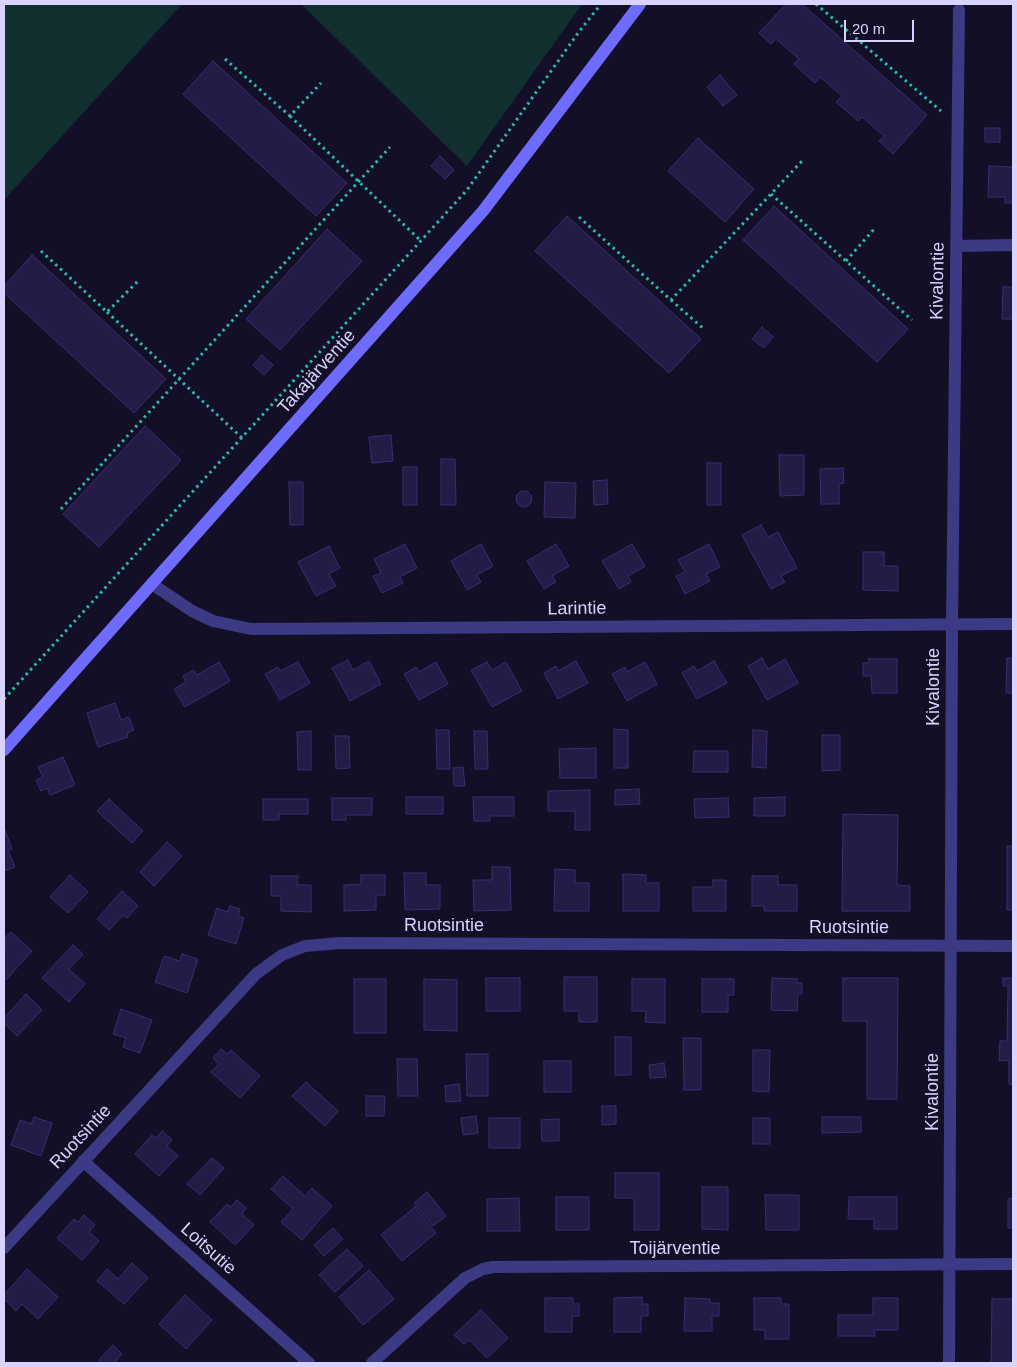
<!DOCTYPE html>
<meta charset="utf-8">
<style>
body{margin:0}
#map{position:relative;width:1017px;height:1367px;overflow:hidden;background:#130f26;font-family:Helvetica,sans-serif}
canvas{display:block}
.frame{position:absolute;inset:0;border:5px solid #d9d4ff;pointer-events:none}
.scale{position:absolute;left:844px;top:20px;width:70px;height:22px;box-sizing:border-box;border:2px solid #d9d4ff;border-top:0;padding-left:6px;font-size:15px;line-height:18px;white-space:nowrap;color:#d9d4ff;-webkit-text-stroke:4px #130f26;paint-order:stroke}
</style>
<div id="map">
<canvas width="1017" height="1367"></canvas>
<div class="frame"></div>
<div class="scale">20 m</div>
</div>
<script>
const c = document.querySelector('canvas').getContext('2d');
c.lineJoin = 'round';
function fill(path, color) {
  c.fillStyle = color;
  c.fill(path, 'evenodd');
}
function poly(rows) {
  const path = new Path2D();
  for (const r of rows) {
    if (r.length === 3) {
      path.moveTo(r[0] + r[2], r[1]);
      path.arc(r[0], r[1], r[2], 0, 2 * Math.PI);
      continue;
    }
    path.moveTo(r[0], r[1]);
    for (let i = 2; i < r.length; i += 2) path.lineTo(r[i], r[i + 1]);
  }
  return path;
}
function strokePath(path, color, width, dash) {
  c.strokeStyle = color;
  c.lineWidth = width;
  c.lineCap = dash ? 'butt' : 'round';
  c.setLineDash(dash || []);
  c.stroke(path);
}
function drawText(font, color, halo, rows, align = 'center') {
  c.font = font + ' Helvetica,sans-serif';
  c.lineWidth = 4.5;
  c.setLineDash([]);
  c.textBaseline = 'middle';
  c.strokeStyle = halo;
  c.fillStyle = color;
  for (const [text, x, y, turn = 0] of rows) {
    c.save();
    c.translate(x, y);
    c.rotate((+turn || 0) * Math.PI / 180);
    c.textAlign = isNaN(turn) ? turn : align;
    if (halo) c.strokeText(text, 0, 0);
    c.fillText(text, 0, 0);
    c.restore();
  }
}
const green = poly([
 [4,4,182,4,4,200],
 [301,4,582,4,467,166]
]);
const building = poly([
 [786,4,802,4,927,115,893,154,879,141,884,136,862,117,858,121,836,102,842,96,820,77,815,83,794,64,799,59,776,39,771,44,759,33,786,4],
 [213,61,347,183,316,216,183,94,213,61],
 [720,75,737,95,723,106,707,87,720,75],
 [985,128,1000,128,1000,142,985,142,985,128],
 [698,138,754,189,725,222,668,171,698,138],
 [440,156,454,170,445,179,431,166,440,156],
 [989,166,1013,167,1013,203,1005,203,1005,197,988,197,989,166],
 [774,206,908,329,877,362,743,240,774,206],
 [567,216,701,339,669,373,535,251,567,216],
 [327,229,362,261,280,350,246,319,327,229],
 [32,255,166,379,134,413,4,293,4,286,32,255],
 [1003,287,1013,287,1013,319,1002,319,1003,287],
 [762,327,773,337,764,348,752,339,762,327],
 [262,355,273,365,264,375,253,365,262,355],
 [145,426,181,460,99,547,63,514,145,426],
 [391,435,393,461,372,463,369,437,391,435],
 [779,455,804,455,804,495,780,496,779,455],
 [441,459,455,459,456,505,441,505,441,459],
 [707,463,721,463,721,505,707,505,707,463],
 [403,467,417,467,417,505,403,505,403,467],
 [843,468,844,483,839,484,839,504,821,504,820,469,843,468],
 [607,480,608,504,594,505,593,481,607,480],
 [289,482,303,482,303,525,290,525,289,482],
 [545,482,576,483,575,518,544,517,545,482],
 [524,499,8],
 [761,525,768,537,778,532,797,568,781,576,785,582,771,589,742,535,761,525],
 [405,544,417,568,400,577,403,583,382,593,373,576,381,573,374,559,405,544],
 [481,544,493,566,477,575,481,582,467,590,451,561,481,544],
 [556,544,569,566,552,576,556,582,544,589,527,561,556,544],
 [632,544,645,566,628,576,631,582,619,589,602,561,632,544],
 [709,544,720,567,706,574,710,581,685,594,676,576,685,572,678,560,709,544],
 [329,546,340,568,329,574,336,586,316,596,298,562,329,546],
 [863,552,884,552,884,566,898,566,898,591,863,590,863,552],
 [762,658,768,669,785,659,798,683,767,700,748,666,762,658],
 [1007,658,1013,658,1013,693,1006,693,1007,658],
 [869,659,897,659,897,693,872,693,871,676,863,676,863,663,869,663,869,659],
 [348,660,353,670,369,661,381,684,350,701,332,668,348,660],
 [576,661,588,683,558,699,544,673,556,666,558,671,576,661],
 [714,661,727,683,697,699,682,673,694,666,697,671,714,661],
 [219,662,230,681,185,707,174,689,186,682,183,676,194,670,197,675,219,662],
 [298,662,310,683,280,700,265,674,278,667,280,671,298,662],
 [436,662,448,684,419,700,404,674,416,667,419,672,436,662],
 [487,662,492,670,506,662,522,691,492,707,471,670,487,662],
 [645,662,657,684,627,701,612,674,625,667,627,672,645,662],
 [115,703,121,720,129,717,134,730,127,733,128,737,98,747,87,713,115,703],
 [614,729,628,730,628,768,614,768,614,729],
 [436,730,449,730,450,769,437,769,436,730],
 [753,730,767,731,766,768,752,767,753,730],
 [311,731,311,770,298,770,297,732,311,731],
 [474,731,487,731,488,769,475,769,474,731],
 [822,735,840,735,840,770,822,771,822,735],
 [335,736,349,736,350,768,336,769,335,736],
 [596,748,596,778,560,778,559,749,596,748],
 [694,751,728,751,728,772,693,772,694,751],
 [63,757,75,785,50,795,47,788,41,791,36,780,43,777,38,767,63,757],
 [463,767,465,786,454,786,453,768,463,767],
 [639,789,640,804,615,805,615,790,639,789],
 [590,790,590,830,575,830,575,811,548,811,548,791,590,790],
 [406,797,443,797,443,814,406,814,406,797],
 [473,797,514,797,514,816,490,816,490,821,474,821,473,797],
 [785,797,785,816,754,816,754,798,785,797],
 [332,798,372,798,372,815,346,815,346,820,332,820,332,798],
 [728,798,729,817,695,818,694,799,728,798],
 [109,799,143,831,132,843,97,811,109,799],
 [263,799,308,799,308,814,279,814,279,820,263,820,263,799],
 [843,814,898,815,897,885,910,886,910,911,842,911,843,814],
 [4,827,12,849,8,850,15,867,4,871,4,827],
 [167,842,182,856,154,886,140,872,167,842],
 [1007,846,1013,846,1013,910,1007,910,1007,846],
 [492,867,510,867,511,910,474,911,473,880,492,880,492,867],
 [555,869,575,870,575,883,589,883,589,911,554,911,555,869],
 [404,873,426,873,426,885,440,885,440,909,405,910,404,873],
 [623,874,646,875,646,883,659,883,659,911,623,911,623,874],
 [70,875,88,892,68,913,50,897,70,875],
 [361,875,385,875,385,895,376,895,376,910,344,911,344,885,361,884,361,875],
 [271,876,298,876,297,885,311,885,311,912,281,911,281,896,271,896,271,876],
 [752,876,778,876,778,885,797,885,797,911,764,911,764,906,752,906,752,876],
 [713,880,726,880,726,911,693,911,693,887,713,887,713,880],
 [122,891,138,906,127,918,123,915,109,930,97,919,122,891],
 [230,906,240,909,238,916,244,918,236,944,208,935,217,908,228,912,230,906],
 [11,932,32,951,4,982,4,952,6,949,4,947,4,939,11,932],
 [73,945,83,954,69,969,85,984,69,1002,42,978,73,945],
 [182,954,198,959,187,993,155,982,164,956,180,961,182,954],
 [564,977,597,977,597,1022,579,1022,579,1011,564,1011,564,977],
 [486,978,520,978,520,1011,486,1011,486,978],
 [772,978,797,979,797,983,802,983,802,994,798,994,797,1011,771,1010,772,978],
 [843,978,898,978,897,1099,867,1099,867,1021,843,1021,843,978],
 [1003,978,1013,978,1013,1085,1009,1084,1009,1060,999,1061,1000,1041,1007,1041,1008,986,1003,986,1003,978],
 [354,979,386,979,386,1033,354,1033,354,979],
 [424,979,457,980,457,1031,424,1030,424,979],
 [632,979,665,979,665,1023,645,1022,646,1011,632,1011,632,979],
 [702,979,734,979,734,995,728,995,728,1012,702,1012,702,979],
 [26,994,42,1010,17,1036,4,1023,4,1018,26,994],
 [121,1009,152,1020,140,1053,123,1047,126,1038,113,1034,121,1009],
 [615,1037,631,1037,631,1075,615,1075,615,1037],
 [683,1038,701,1038,701,1090,684,1090,683,1038],
 [221,1049,227,1054,231,1050,260,1076,240,1098,211,1072,219,1064,213,1058,221,1049],
 [753,1050,770,1050,769,1092,753,1091,753,1050],
 [466,1054,488,1054,488,1096,467,1096,466,1054],
 [397,1059,417,1059,418,1096,398,1096,397,1059],
 [544,1061,571,1061,571,1092,544,1092,544,1061],
 [664,1063,666,1077,650,1078,649,1065,664,1063],
 [306,1082,338,1111,325,1126,292,1096,306,1082],
 [459,1084,461,1101,446,1102,445,1086,459,1084],
 [366,1096,385,1096,384,1116,366,1116,366,1096],
 [602,1106,616,1106,616,1124,602,1125,602,1106],
 [476,1116,478,1133,463,1135,461,1118,476,1116],
 [34,1117,52,1123,41,1156,11,1145,20,1120,31,1124,34,1117],
 [822,1117,861,1117,861,1132,822,1133,822,1117],
 [489,1118,520,1118,520,1148,489,1148,489,1118],
 [753,1118,770,1118,770,1144,753,1144,753,1118],
 [559,1119,559,1141,542,1141,541,1120,559,1119],
 [162,1131,172,1140,167,1146,178,1156,159,1176,135,1154,152,1135,156,1138,162,1131],
 [212,1158,224,1168,200,1195,187,1184,212,1158],
 [615,1173,659,1173,659,1230,634,1230,634,1198,615,1198,615,1173],
 [283,1176,305,1196,312,1188,332,1206,302,1240,281,1222,293,1209,271,1189,283,1176],
 [702,1187,728,1187,728,1230,702,1229,702,1187],
 [427,1192,446,1216,433,1226,414,1203,427,1192],
 [765,1195,799,1195,799,1230,766,1230,765,1195],
 [556,1197,589,1197,589,1230,556,1230,556,1197],
 [849,1197,897,1197,897,1229,874,1229,874,1219,848,1219,849,1197],
 [519,1198,520,1231,487,1231,487,1199,519,1198],
 [1013,1198,1013,1228,1008,1228,1008,1199,1013,1198],
 [237,1200,246,1208,242,1214,254,1225,235,1245,210,1222,227,1204,231,1207,237,1200],
 [415,1207,436,1233,402,1261,381,1235,415,1207],
 [84,1215,95,1225,89,1232,99,1241,82,1260,57,1238,74,1219,78,1222,84,1215],
 [333,1228,343,1239,324,1256,314,1245,333,1228],
 [347,1249,363,1266,335,1292,319,1275,347,1249],
 [132,1263,148,1278,124,1304,97,1281,107,1269,118,1279,132,1263],
 [27,1269,58,1297,38,1319,22,1304,16,1311,4,1299,4,1295,27,1269],
 [369,1270,394,1299,363,1325,339,1297,369,1270],
 [185,1295,212,1320,186,1349,159,1324,185,1295],
 [642,1297,642,1304,648,1304,648,1316,641,1316,641,1332,614,1332,614,1298,642,1297],
 [545,1298,573,1298,573,1304,579,1304,579,1316,572,1316,572,1332,545,1332,545,1298],
 [685,1298,710,1299,710,1303,719,1303,719,1316,712,1316,712,1331,684,1331,685,1298],
 [754,1298,781,1298,781,1304,789,1304,789,1339,765,1339,765,1330,754,1330,754,1298],
 [873,1298,898,1298,898,1330,874,1330,875,1336,838,1336,838,1315,873,1315,873,1298],
 [992,1299,1013,1299,1013,1363,991,1363,992,1299],
 [481,1310,508,1338,487,1358,469,1340,464,1344,454,1335,481,1310],
 [113,1345,122,1354,114,1363,102,1363,99,1360,113,1345]
]);
const path = poly([
 [816,4,941,111],
 [225,59,290,116,321,83],
 [290,116,421,241],
 [771,194,912,320],
 [579,217,671,300,802,161],
 [41,251,107,312,138,281],
 [846,261,875,228],
 [671,300,705,330],
 [107,312,242,438],
 [61,509,390,147],
 [4,699,467,190,578,33,601,4]
]);
const street = poly([
 [956,246,1013,245],
 [152,584,192,611,213,621,251,629,1013,624],
 [83,1161,309,1363],
 [4,1248,256,974,282,955,305,946,340,943,1013,946],
 [372,1363,465,1278,483,1269,493,1267,1013,1264],
 [949,1363,952,624,959,10]
]);
const secondary = poly([
 [4,750,483,211,640,4]
]);
const streetNames = [
 ["Kivalontie",938,281,-89],
 ["Takajärventie",317,372,-48],
 ["Larintie",577,609,-1],
 ["Kivalontie",934,687,-90],
 ["Ruotsintie",444,926],
 ["Ruotsintie",849,928],
 ["Kivalontie",933,1092,-90],
 ["Ruotsintie",81,1137,-47],
 ["Loitsutie",208,1249,42],
 ["Toijärventie",675,1249]
];
fill(green, '#12302f');
fill(building, '#241b47');
strokePath(building, '#3b2d73', 1);
strokePath(path, '#2fb8b0', 3, [2.5, 4]);
strokePath(street, '#3d3a85', 12);
strokePath(secondary, '#6f6bff', 12);
drawText('18px', '#d9d4ff', '#130f26', streetNames);
</script>
